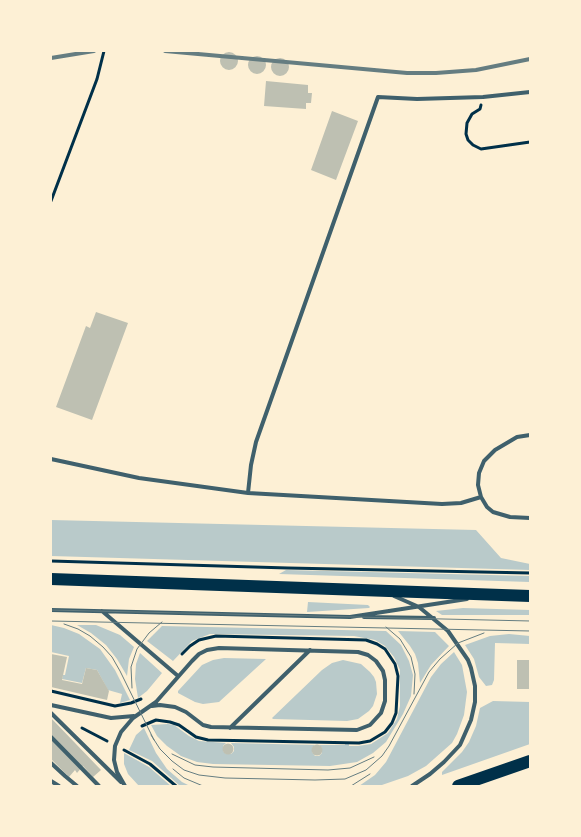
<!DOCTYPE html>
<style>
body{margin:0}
#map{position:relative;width:581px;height:837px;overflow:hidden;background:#fdf0d5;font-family:Barlow,sans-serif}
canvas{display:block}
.frame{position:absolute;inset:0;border:52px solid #fdf0d5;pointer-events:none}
</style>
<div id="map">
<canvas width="581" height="837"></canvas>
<div class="frame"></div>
</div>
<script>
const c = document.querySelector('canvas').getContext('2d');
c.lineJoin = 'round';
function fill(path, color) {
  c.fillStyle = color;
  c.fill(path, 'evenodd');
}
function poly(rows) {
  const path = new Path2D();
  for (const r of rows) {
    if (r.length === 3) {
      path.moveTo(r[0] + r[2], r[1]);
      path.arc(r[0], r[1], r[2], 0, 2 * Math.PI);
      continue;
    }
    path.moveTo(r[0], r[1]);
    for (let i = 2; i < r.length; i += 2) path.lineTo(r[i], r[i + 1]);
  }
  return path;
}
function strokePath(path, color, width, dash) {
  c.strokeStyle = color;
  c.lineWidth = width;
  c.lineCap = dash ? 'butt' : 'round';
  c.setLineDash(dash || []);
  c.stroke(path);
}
const green = poly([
 [51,520,476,530,501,558,530,564,530,570,51,556],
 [286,570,530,576,530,582,279,574],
 [308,602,368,605,370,607,369,608,307,612],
 [463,608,530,610,530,615,442,615,436,611],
 [51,625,64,628,79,634,100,649,115,670,130,700,120,703,122,694,108,690,97,670,86,668,82,683,62,679,63,675,65,675,69,656,51,652],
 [77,625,96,625,120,635,134,647,129,659,127,676,117,659,106,645,91,633],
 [162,626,386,631,401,645,409,661,413,675,411,696,403,714,386,742,373,753,357,762,330,766,213,764,197,762,181,756,167,746,157,736,151,725,168,724,174,725,189,736,199,741,226,743,223,746,223,751,226,754,231,754,234,751,234,747,231,743,315,745,312,748,312,752,315,756,319,756,322,753,322,748,319,745,345,745,345,743,349,743,349,746,358,746,371,744,388,733,397,719,400,706,400,670,394,657,385,646,375,640,354,636,210,634,192,641,173,661,147,641],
 [398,631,435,632,449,646,431,665,420,683,418,663,415,654,410,646],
 [509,634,530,636,530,644,495,643,494,680,492,685,486,686,479,677,474,659,465,645,490,636],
 [454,652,462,665,467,692,464,715,457,734,452,743,426,766,408,776,379,786,359,786,375,775,386,762,431,677,441,664],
 [140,653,162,673,147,691,138,698,135,679,136,664],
 [224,658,266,659,219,702,203,704,195,702,178,693,178,691,202,665,213,660],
 [343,660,361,664,370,672,374,677,376,682,377,694,373,706,369,711,358,719,347,721,273,719,272,718,322,670,332,663],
 [493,701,530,702,530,744,442,775,442,772,462,752,469,742,476,726,480,708],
 [144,728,156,753,167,769,182,782,190,786,180,786,152,761,129,750,136,735],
 [124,753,149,767,171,786,139,786,128,774,124,764]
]);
const building = poly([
 [229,61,9],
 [257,65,9],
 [280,67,9],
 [266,81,308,85,308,93,312,93,311,103,306,103,306,109,264,106],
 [332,111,358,121,336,180,311,170],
 [96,312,128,323,92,420,56,407,86,326,90,328],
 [51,654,67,657,62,680,82,684,86,668,97,670,109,691,107,700,51,687],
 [517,660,530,660,530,689,517,689],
 [51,718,101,770,93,777,83,766,77,773,75,770,69,777,51,759],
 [228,749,5.5],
 [317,750,5.5]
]);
const path = poly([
 [481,105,480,109,472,114,467,123,466,134,468,140,473,145,481,149,530,142],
 [51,201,97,79,104,51],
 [51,561,288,568,530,573],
 [51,691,115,706,131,703,141,699],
 [142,726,156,720,170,722,179,725,196,737,208,740,359,743,370,741,385,732,392,723,396,713,398,676,395,664,385,649,377,644,366,640,216,636,199,640,190,646,182,654],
 [82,728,107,741],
 [124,750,150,764,176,786]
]);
const service = poly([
 [530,435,517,437,495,450,484,461,479,473,478,485,481,497,487,507,493,512,510,517,530,518],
 [51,459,139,478,248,493,442,504,461,503,481,497],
 [248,493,251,465,256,442,378,97,417,99,483,97,530,92],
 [394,596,419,607,448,631,468,660,471,668,475,686,475,702,471,720,460,745,444,762,430,774,412,786],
 [51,610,350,617,467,599],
 [102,611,178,676],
 [364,617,434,618],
 [51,705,111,718,134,716],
 [51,713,121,782],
 [230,728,310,650],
 [51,737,99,786],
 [51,763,65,776,77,786],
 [51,781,59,786],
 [125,786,117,772,114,760,115,746,121,732,133,718,156,702,192,661,199,654,207,650,219,648,358,652,368,655,376,661,383,671,385,680,385,701,381,713,370,725,357,730,211,727,203,725,186,712,175,707,160,705,152,706]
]);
const primary = poly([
 [51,579,530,596],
 [458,786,530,761]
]);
const tram = poly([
 [51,610,530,621],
 [51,621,530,631],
 [64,624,78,629,90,636,103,647,112,657,120,671,154,740],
 [386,627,400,639,411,657,415,674,414,694],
 [132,688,131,667,137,649,149,633,162,622],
 [151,735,160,749,172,761,184,770,199,775,225,778,315,780,345,779,366,770,382,756,389,746,429,672,440,659,458,643,484,633],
 [172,754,195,765,213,767,328,770,350,768,374,757],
 [173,769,184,778,203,786],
 [351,786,370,774]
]);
const rail = poly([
 [165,51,407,73,436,73,476,70,530,59],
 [51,58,94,51]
]);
fill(green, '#b9caca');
fill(building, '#bec0b2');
strokePath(path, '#003049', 3);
strokePath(service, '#3f606c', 4);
strokePath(primary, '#003049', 12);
strokePath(tram, '#657d81', 1);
strokePath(rail, '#657d81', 4);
</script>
